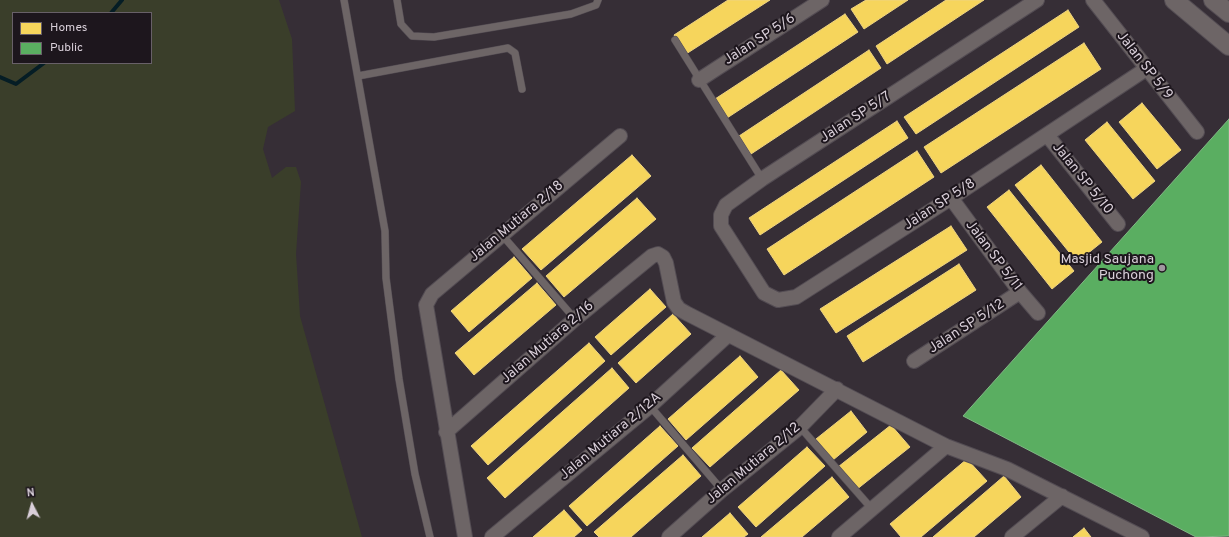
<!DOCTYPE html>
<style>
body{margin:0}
#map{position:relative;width:1229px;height:537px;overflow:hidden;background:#362e36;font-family:Overpass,sans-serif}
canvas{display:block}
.legend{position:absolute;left:12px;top:12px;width:140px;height:52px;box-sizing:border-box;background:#1d161d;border:1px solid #686068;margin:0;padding:5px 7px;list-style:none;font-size:12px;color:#d9cfd9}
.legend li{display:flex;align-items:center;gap:8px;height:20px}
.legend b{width:20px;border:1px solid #686068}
.north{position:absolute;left:12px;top:485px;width:40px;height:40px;-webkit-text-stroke:3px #1d161d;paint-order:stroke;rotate:354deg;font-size:11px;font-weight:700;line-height:16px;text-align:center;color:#d9cfd9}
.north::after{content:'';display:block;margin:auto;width:14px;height:18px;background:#d9cfd9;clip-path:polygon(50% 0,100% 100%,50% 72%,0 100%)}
</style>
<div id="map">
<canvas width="1229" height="537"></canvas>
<ul class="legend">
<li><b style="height:11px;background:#f6d55c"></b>Homes</li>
<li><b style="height:11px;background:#5aae61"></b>Public</li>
</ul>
<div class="north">N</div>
</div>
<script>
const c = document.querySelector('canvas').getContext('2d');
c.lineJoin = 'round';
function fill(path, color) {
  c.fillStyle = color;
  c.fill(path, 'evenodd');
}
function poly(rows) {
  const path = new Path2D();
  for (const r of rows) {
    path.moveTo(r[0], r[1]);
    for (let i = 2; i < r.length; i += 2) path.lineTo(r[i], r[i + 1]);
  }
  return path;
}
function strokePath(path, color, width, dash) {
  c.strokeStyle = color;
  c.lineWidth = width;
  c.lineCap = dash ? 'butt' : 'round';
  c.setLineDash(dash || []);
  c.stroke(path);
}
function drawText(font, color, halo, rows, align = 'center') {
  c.font = font + ' Overpass,sans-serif';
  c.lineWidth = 4;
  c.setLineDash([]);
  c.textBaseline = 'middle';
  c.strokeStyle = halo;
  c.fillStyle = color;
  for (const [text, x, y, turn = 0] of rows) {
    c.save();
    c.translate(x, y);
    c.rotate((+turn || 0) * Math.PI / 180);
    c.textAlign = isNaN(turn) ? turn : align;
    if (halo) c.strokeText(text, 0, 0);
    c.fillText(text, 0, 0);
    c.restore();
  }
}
const green = poly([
 [0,0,279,0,292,39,295,111,268,127,263,149,272,178,286,167,296,167,301,182,296,254,300,316,362,537,0,537],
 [13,13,151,13,151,63,13,63]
]);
const homes = poly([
 [728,0,770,0,686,54,674,35,728,0],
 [866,0,908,0,864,29,851,9,866,0],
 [946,0,984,0,887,64,876,46,946,0],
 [1068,10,1079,27,916,134,904,117,1068,10],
 [845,14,858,32,727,118,715,99,845,14],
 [1084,43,1101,69,941,173,924,147,1084,43],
 [869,50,881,68,751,154,739,136,869,50],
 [1142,103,1181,150,1157,169,1119,122,1142,103],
 [897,121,908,138,760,235,749,218,897,121],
 [1107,122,1155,181,1133,199,1085,140,1107,122],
 [917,151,934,177,784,275,767,249,917,151],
 [632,155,651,176,541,270,522,249,632,155],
 [1041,165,1102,242,1077,262,1015,185,1041,165],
 [1009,190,1074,271,1052,289,987,207,1009,190],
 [637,198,656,219,564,297,546,276,637,198],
 [951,226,967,250,836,333,820,309,951,226],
 [514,257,532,278,469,332,451,311,514,257],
 [959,264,976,290,863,362,847,336,959,264],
 [537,283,556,305,474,375,455,353,537,283],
 [650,289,666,307,611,355,595,337,650,289],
 [673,314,691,334,636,383,618,363,673,314],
 [589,343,605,361,488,465,471,446,589,343],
 [740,356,758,377,686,440,668,419,740,356],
 [612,368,629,388,505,498,487,478,612,368],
 [781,370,799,390,710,467,692,448,781,370],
 [851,411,867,432,833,460,816,439,851,411],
 [891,425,910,447,856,490,838,467,891,425],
 [660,426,678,446,587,526,569,506,660,426],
 [807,447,825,466,756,527,738,507,807,447],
 [683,455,701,476,631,537,599,537,594,532,683,455],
 [967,459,987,481,921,537,901,537,890,524,967,459],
 [1004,476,1021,497,974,537,933,537,1004,476],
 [832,477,849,497,802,537,761,537,832,477],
 [564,510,582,530,574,537,533,537,564,510],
 [730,513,748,534,744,537,702,537,730,513],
 [1084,528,1091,537,1073,537,1084,528]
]);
const public = poly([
 [1229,119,1229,536,1196,537,963,416,1229,119]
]);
const stream = poly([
 [111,13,122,0],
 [0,77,16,84,44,63]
]);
const service = poly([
 [344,0,385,231,386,278,399,379,415,474,430,537],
 [397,0,401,24,412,36,434,37,571,14,596,5,598,0],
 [675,40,762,179],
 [358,76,508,48,515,53,522,89],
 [502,235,575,319],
 [650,406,722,490],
 [800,427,872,509]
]);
const minor = poly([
 [1037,0,762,179,726,205,721,215,721,226,764,293,778,300,796,297,951,198,1146,69],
 [1093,0,1197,132],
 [699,80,822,0],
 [1047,135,1118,224],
 [951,198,1020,292,1038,313],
 [914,361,1020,292],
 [446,432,575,319,652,256,658,254,663,257,666,263,674,302,679,309,686,313,946,446,1007,469,1142,537],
 [465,537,426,305,432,294,620,136],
 [492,537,650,406,728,335],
 [669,537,722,490,800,427,837,389],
 [839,537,946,446],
 [1012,537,1062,496]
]);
const tertiary = poly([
 [1174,0,1229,46],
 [1213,0,1229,13]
]);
const markers = [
 [1162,268,4,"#a097a0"]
];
const streetNames = [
 ["Jalan SP 5/6",760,40,-33],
 ["Jalan SP 5/9",1144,66,52],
 ["Jalan SP 5/7",856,118,-33],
 ["Jalan SP 5/10",1082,179,51],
 ["Jalan SP 5/8",940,205,-33],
 ["Jalan Mutiara 2/18",517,222,-40],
 ["Jalan SP 5/11",993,256,53],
 ["Jalan SP 5/12",967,327,-33],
 ["Jalan Mutiara 2/16",548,343,-41],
 ["Jalan Mutiara 2/12A",611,437,-40],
 ["Jalan Mutiara 2/12",754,464,-40]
];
const poiNames = [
 ["Masjid Saujana",1154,260],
 ["Puchong",1154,276]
];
fill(green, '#3a3e2a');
fill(homes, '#f6d55c');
strokePath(homes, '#edd382', 1);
fill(public, '#5aae61');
strokePath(public, '#80b885', 1);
strokePath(stream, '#051d25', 4);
strokePath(service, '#534c53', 8);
strokePath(minor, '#534c53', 16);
strokePath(tertiary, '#534c53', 20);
strokePath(service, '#6d6566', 7);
strokePath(minor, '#6d6566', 14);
strokePath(tertiary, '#6d6566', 18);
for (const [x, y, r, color] of markers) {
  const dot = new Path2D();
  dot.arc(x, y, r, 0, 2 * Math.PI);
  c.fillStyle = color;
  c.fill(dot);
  strokePath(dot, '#1d161d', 1.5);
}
drawText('14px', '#d9cfd9', '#1d161d', streetNames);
drawText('14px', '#d9cfd9', '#1d161d', poiNames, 'right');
</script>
